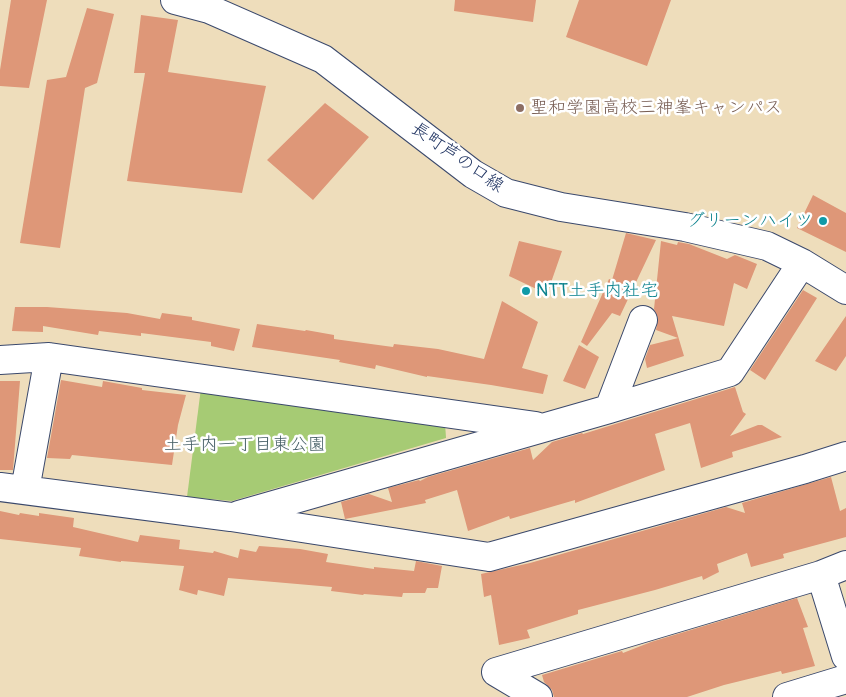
<!DOCTYPE html>
<meta charset="utf-8">
<style>
body{margin:0}
canvas{display:block;background:#edb}
</style>
<canvas width="846" height="697"></canvas>
<script>
const c = document.querySelector('canvas').getContext('2d');
c.lineJoin = 'round';
function fill(path, color) {
  c.fillStyle = color;
  c.fill(path, 'evenodd');
}
function poly(rows) {
  const path = new Path2D();
  for (const r of rows) {
    path.moveTo(r[0], r[1]);
    for (let i = 2; i < r.length; i += 2) path.lineTo(r[i], r[i + 1]);
  }
  return path;
}
function strokePath(path, color, width, dash) {
  c.strokeStyle = color;
  c.lineWidth = width;
  c.lineCap = dash ? 'butt' : 'round';
  c.setLineDash(dash || []);
  c.stroke(path);
}
function drawText(font, color, halo, rows, align = 'center') {
  c.font = font + ' Pangolin,"Klee One",sans-serif';
  c.lineWidth = 5;
  c.setLineDash([]);
  c.textBaseline = 'middle';
  c.strokeStyle = halo;
  c.fillStyle = color;
  for (const [text, x, y, turn = 0] of rows) {
    c.save();
    c.translate(x, y);
    c.rotate((+turn || 0) * Math.PI / 180);
    c.textAlign = isNaN(turn) ? turn : align;
    if (halo) c.strokeText(text, 0, 0);
    c.fillText(text, 0, 0);
    c.restore();
  }
}
const green = poly([
 [201,388,445,423,446,438,232,501,187,497]
]);
const building = poly([
 [11,0,47,0,29,88,0,86,0,70],
 [455,0,536,0,533,22,454,11],
 [579,0,671,0,647,66,566,37],
 [87,8,114,14,97,83,85,88,60,248,20,243,47,80,66,77],
 [141,15,178,20,168,72,266,86,242,193,127,181,145,73,134,73],
 [325,103,369,137,313,200,267,160],
 [813,195,846,213,846,252,797,228],
 [626,233,656,240,620,316,612,313,587,346,581,342,609,279,612,280],
 [519,241,562,251,547,294,509,276],
 [661,241,677,245,678,242,689,244,727,259,735,255,757,264,747,289,734,283,724,326,672,316,684,356,647,368,645,359,650,345,678,338,656,330,658,318,654,309],
 [803,290,817,298,765,380,750,370],
 [502,301,538,322,522,368,548,375,543,394,491,385,427,376,427,377,376,365,375,369,339,362,340,360,252,347,257,324,305,331,306,330,334,335,334,339,393,347,394,344,438,349,484,359],
 [15,307,47,307,127,313,160,319,162,313,192,317,192,320,240,329,234,351,211,346,211,342,141,333,141,336,99,331,98,335,43,326,43,332,12,331],
 [846,316,846,356,836,371,815,361],
 [579,345,599,357,585,389,563,381],
 [61,380,102,387,103,381,142,388,142,390,186,395,178,425,172,465,72,455,70,459,47,458],
 [0,381,20,381,13,470,0,470],
 [735,387,743,412,746,414,730,436,758,425,762,425,782,437,732,452,733,457,701,468,690,423,655,434,665,470,575,503,575,500,510,519,509,516,468,531,457,490,425,500,426,503,345,519,341,502,369,494,392,502,388,488,419,480,420,481,428,477,530,448,533,460,552,442,582,433,583,434],
 [831,477,840,511,846,508,846,537,783,554,784,558,751,567,747,553,717,564,719,572,703,580,702,576,655,590,578,610,578,614,527,630,530,638,499,645,491,595,484,597,481,574,530,563,726,507,745,513,742,503],
 [0,511,19,515,20,513,39,516,39,513,74,518,73,527,138,542,140,535,180,540,179,549,213,553,214,551,238,558,240,549,256,552,259,546,300,549,328,554,326,562,374,569,374,567,414,571,416,561,442,566,438,588,427,588,425,593,403,593,402,597,364,594,363,595,331,591,332,587,228,578,224,596,198,590,197,595,179,590,184,566,121,561,121,562,79,556,81,548,0,539],
 [797,598,808,627,803,628,815,666,782,674,781,671,724,685,687,697,554,697,552,690,544,682,542,675,622,651,623,653,651,642]
]);
const minor = poly([
 [175,0,209,9,323,59,473,174,506,193,561,207,685,227,767,246,802,263,846,290],
 [0,360,49,357,536,426],
 [609,409,643,320],
 [0,487,231,517,489,557,805,469,846,456],
 [25,490,49,357],
 [239,515,609,409,730,372,802,263],
 [821,575,846,656],
 [538,697,496,672,821,575,846,565],
 [787,697,846,679]
]);
const markers = [
 [520,108,5,"#8d6e63"],
 [823,221,5,"#0f9aa8"],
 [526,291,5,"#0f9aa8"]
];
const educationNames = [
 ["聖和学園高校三神峯キャンパス",530,108]
];
const streetNames = [
 ["長町芦の口線",457,158,35]
];
const cultureNames = [
 ["グリーンハイツ",813,221],
 ["NTT土手内社宅",536,291,"left"]
];
const parkNames = [
 ["土手内一丁目東公園",245,445]
];
fill(green, '#a6cb74');
fill(building, '#de9778');
strokePath(minor, '#3b496c', 30);
strokePath(minor, '#fff', 28);
for (const [x, y, r, color] of markers) {
  const dot = new Path2D();
  dot.arc(x, y, r, 0, 2 * Math.PI);
  c.fillStyle = color;
  c.fill(dot);
  strokePath(dot, '#fff', 2);
}
drawText('18px', '#785e54', '#fff', educationNames, 'left');
drawText('18px', '#1b2f5e', '#fff', streetNames);
drawText('18px', '#0d838f', '#fff', cultureNames, 'right');
drawText('18px', '#455e65', '#fff', parkNames);
</script>
